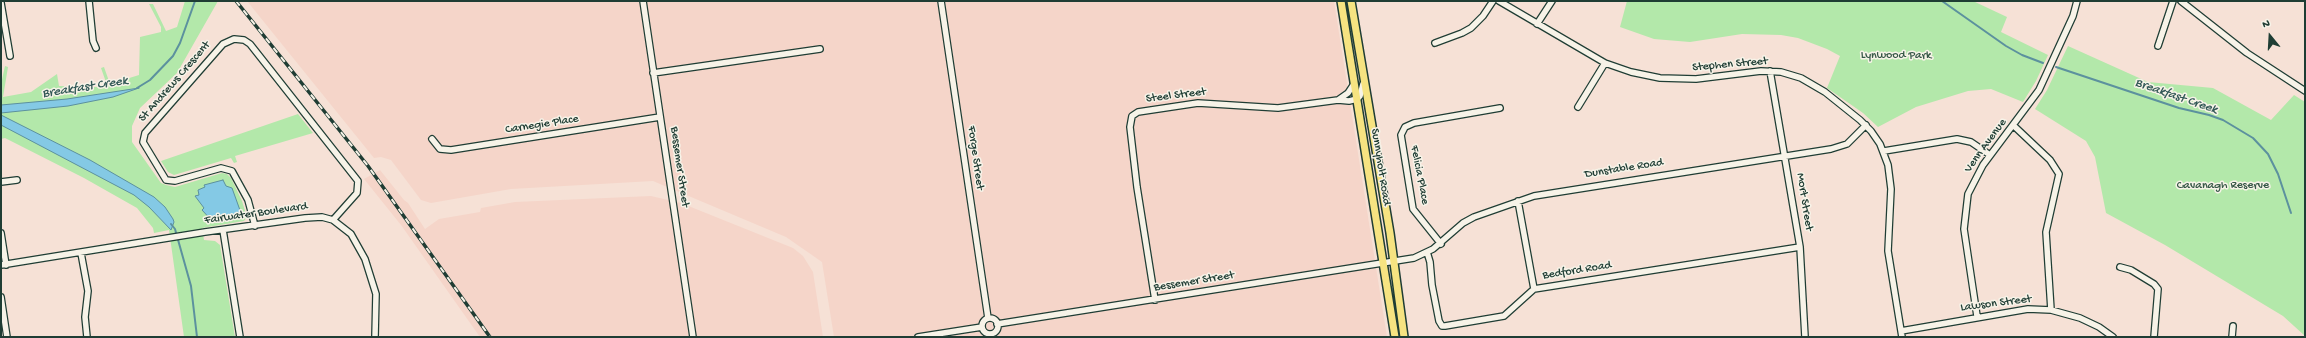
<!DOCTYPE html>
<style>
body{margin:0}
#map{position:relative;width:2306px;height:338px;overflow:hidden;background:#f6e1d6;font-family:"Gochi Hand",sans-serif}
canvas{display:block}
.frame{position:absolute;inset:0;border:2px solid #1f3d34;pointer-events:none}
.north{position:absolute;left:2250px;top:16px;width:40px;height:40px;-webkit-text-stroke:3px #f7f3e8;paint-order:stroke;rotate:342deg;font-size:11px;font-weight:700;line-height:16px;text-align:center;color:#1f3d34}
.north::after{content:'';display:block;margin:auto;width:14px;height:18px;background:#1f3d34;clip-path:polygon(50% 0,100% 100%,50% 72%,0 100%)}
</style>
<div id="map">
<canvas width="2306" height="338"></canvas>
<div class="frame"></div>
<div class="north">N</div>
</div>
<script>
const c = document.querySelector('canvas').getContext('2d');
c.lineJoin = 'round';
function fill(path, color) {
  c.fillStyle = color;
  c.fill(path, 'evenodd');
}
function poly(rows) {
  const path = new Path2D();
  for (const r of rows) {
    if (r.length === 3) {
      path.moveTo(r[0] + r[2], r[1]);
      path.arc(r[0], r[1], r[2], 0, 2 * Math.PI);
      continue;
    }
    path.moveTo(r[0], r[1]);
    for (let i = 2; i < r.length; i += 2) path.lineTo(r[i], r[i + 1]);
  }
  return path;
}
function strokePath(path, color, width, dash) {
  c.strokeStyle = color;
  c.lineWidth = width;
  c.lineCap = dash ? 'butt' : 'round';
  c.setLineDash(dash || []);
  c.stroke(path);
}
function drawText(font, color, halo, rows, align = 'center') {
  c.font = font + ' "Gochi Hand",sans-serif';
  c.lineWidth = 3;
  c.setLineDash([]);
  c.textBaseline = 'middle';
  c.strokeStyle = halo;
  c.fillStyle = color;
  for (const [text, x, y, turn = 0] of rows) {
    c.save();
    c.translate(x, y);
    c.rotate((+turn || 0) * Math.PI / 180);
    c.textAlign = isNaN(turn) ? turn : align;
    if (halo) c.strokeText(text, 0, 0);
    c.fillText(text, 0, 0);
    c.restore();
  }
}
const built = poly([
 [247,1,1334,1,1387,337,834,337,822,262,786,237,653,181,511,189,431,203,421,200,391,160,381,157,374,158],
 [380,170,404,200,408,203,425,229,439,219,480,212,481,208,515,202,651,196,681,203,793,248,803,256,813,272,823,337,480,337,401,225,364,179]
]);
const green = poly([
 [185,1,218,1,177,73,140,108,132,126,132,142,161,183,166,185,175,187,222,173,227,174,231,178,242,201,247,217,244,221,202,228,204,240,215,241,220,245,235,337,184,337,169,230,154,233,153,228,137,208,84,178,5,138,1,139,1,84,5,66,8,67,3,97,31,92,57,74,59,86,99,87,107,85,101,68,104,67,110,84,139,75,140,37,161,32,161,27,149,4,153,4,166,31,177,27],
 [1627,1,1973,1,2007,17,2001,32,2048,55,2036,81,2023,102,1991,89,1968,91,1916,107,1878,127,1863,113,1827,88,1840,56,1827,49,1798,38,1781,35,1742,34,1690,42,1654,39,1620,27],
 [2068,46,2148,82,2213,88,2271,120,2294,95,2305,102,2305,336,2283,316,2165,245,2106,213,2095,157,2086,141,2035,109,2047,90],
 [298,114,313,133,235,156,237,162,234,163,231,158,174,175,168,172,161,161]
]);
const water = poly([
 [139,88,113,97,68,106,1,113,1,105,67,99,139,88],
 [1,115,90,160,154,197,165,207,173,219,174,222,171,230,149,207,134,195,1,125,1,115],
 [223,180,226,186,232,188,241,213,236,219,213,222,202,210,204,208,195,196,199,195,198,190,205,187,204,185,223,180]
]);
const stream = poly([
 [1942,1,2006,46,2022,55,2043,63],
 [2056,67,2179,108,2209,115,2223,120,2253,138,2268,154,2278,174,2291,213],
 [137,88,150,80,173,56,180,43,195,1],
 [171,224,175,229,191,286,197,337]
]);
const minor = poly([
 [89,1,93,41,96,48],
 [643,1,693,337],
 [941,1,988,318],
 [1499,1,1605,63,1631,72,1660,78,1696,79,1761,71,1781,72,1801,78,1825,92,1860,120,1871,131,1880,144,1888,165,1891,189,1888,251,1902,337],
 [2181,1,2247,53,2305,91],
 [1,3,10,56],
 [1537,24,1552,1],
 [1435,43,1462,33,1471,28,1483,16,1493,1],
 [2158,46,2173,1],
 [1770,71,1800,247,1805,337],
 [653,73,820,49],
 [1338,100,1348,93,1354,84],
 [1578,107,1605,63],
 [2014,126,2050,160,2059,174,2046,232,2051,310],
 [432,139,440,149,451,150,660,117],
 [1884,151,1957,139,1971,142,1990,155],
 [1,182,17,180],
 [1518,201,1534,289],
 [255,226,248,200,232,171,221,168,175,181,166,180,143,142,145,133,223,44,234,39,244,40,250,44,358,181,357,193,333,220],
 [223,230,240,337],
 [1,233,6,265],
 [1441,244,1413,209,1401,135,1405,127,1414,123,1500,108],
 [1427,252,1430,262,1432,285,1439,321,1442,326,1445,326,1504,316,1534,289,1800,247],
 [81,253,88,291,85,317,87,337],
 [1,265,205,232,305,218,322,217,333,220,351,234,365,259,376,294,375,337],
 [2120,267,2131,270,2154,284,2158,289,2154,337],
 [1,297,7,337],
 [1155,300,1137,187,1130,127,1132,116,1138,112,1198,103,1278,108,1338,100,1349,101,1357,99,1360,96,1363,84],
 [1977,316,1964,229,1968,194,1983,165,2039,90,2073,16,2077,1],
 [990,326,8],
 [997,324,1414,258,1433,249,1463,223,1474,217,1534,196,1831,149,1847,144,1866,125],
 [1901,331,2028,309,2051,310,2080,318,2099,327,2113,337],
 [918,337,982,327],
 [2232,337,2233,326]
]);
const major = poly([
 [1341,1,1395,337],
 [1351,1,1390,233,1404,337]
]);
const rail = poly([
 [236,1,368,166,490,337]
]);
const parkNames = [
 ["Lynwood Park",1896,56],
 ["Cavanagh Reserve",2223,186]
];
const streetNames = [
 ["Stephen Street",1730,65,-5],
 ["St Andrews Crescent",175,82,-49],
 ["Steel Street",1176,96,-7],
 ["Carnegie Place",542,125,-9],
 ["Venn Avenue",1986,146,-54],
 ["Forge Street",975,158,82],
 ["Bessemer Street",679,167,82],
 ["Sunnyholt Road",1380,167,81],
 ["Dunstable Road",1624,169,-9],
 ["Felicia Place",1419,175,79],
 ["Mort Street",1804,202,81],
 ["Fairwater Boulevard",256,214,-8],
 ["Bedford Road",1577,271,-9],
 ["Bessemer Street",1194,282,-9],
 ["Lawson Street",1996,304,-7]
];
const waterNames = [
 ["Breakfast Creek",85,88,-9],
 ["Breakfast Creek",2176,97,19]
];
fill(built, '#f5d5c9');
fill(green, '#b3e8aa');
fill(water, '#84c9e5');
strokePath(water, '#5c919e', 1);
strokePath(stream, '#5c919e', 2);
strokePath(minor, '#1f3d34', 8);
strokePath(major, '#1f3d34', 10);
strokePath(minor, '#f7f3e8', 5.5);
strokePath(major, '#f6e381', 7);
strokePath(rail, '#1f3d34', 3.5);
strokePath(rail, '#f7f3e8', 2, [6]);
drawText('12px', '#355746', '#f7f3e8', parkNames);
drawText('12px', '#1f3d34', '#f7f3e8', streetNames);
drawText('italic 13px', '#335957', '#f7f3e8', waterNames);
</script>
